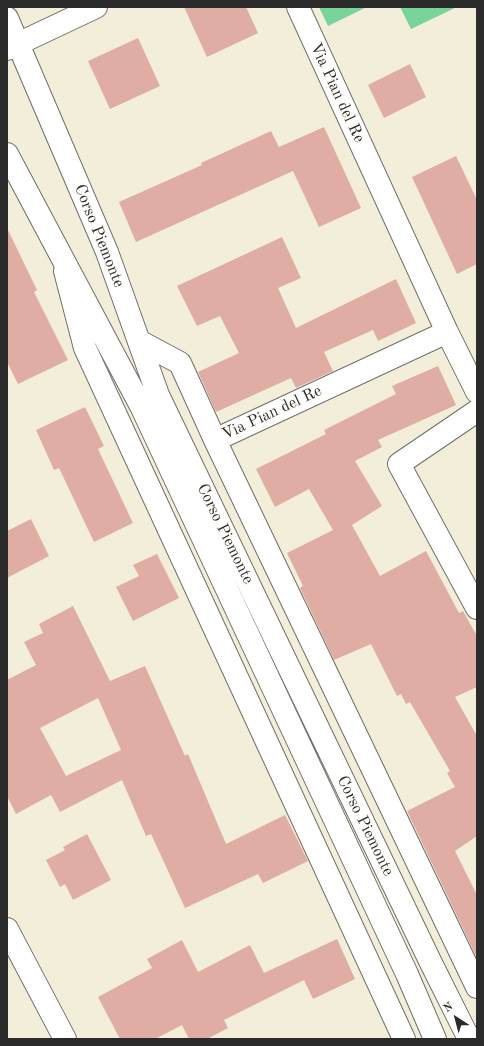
<!DOCTYPE html>
<style>
body{margin:0}
#map{position:relative;width:484px;height:1046px;overflow:hidden;background:#f3eeda;font-family:"Old Standard TT",serif}
canvas{display:block}
.frame{position:absolute;inset:0;border:8px solid #2b2b2b;pointer-events:none}
.north{position:absolute;left:436px;top:998px;width:40px;height:40px;-webkit-text-stroke:3px #fdfcf7;paint-order:stroke;rotate:324deg;font-size:11px;font-weight:700;line-height:16px;text-align:center;color:#2b2b2b}
.north::after{content:'';display:block;margin:auto;width:14px;height:18px;background:#2b2b2b;clip-path:polygon(50% 0,100% 100%,50% 72%,0 100%)}
</style>
<div id="map">
<canvas width="484" height="1046"></canvas>
<div class="frame"></div>
<div class="north">N</div>
</div>
<script>
const c = document.querySelector('canvas').getContext('2d');
c.lineJoin = 'round';
function fill(path, color) {
  c.fillStyle = color;
  c.fill(path, 'evenodd');
}
function poly(rows) {
  const path = new Path2D();
  for (const r of rows) {
    path.moveTo(r[0], r[1]);
    for (let i = 2; i < r.length; i += 2) path.lineTo(r[i], r[i + 1]);
  }
  return path;
}
function strokePath(path, color, width, dash) {
  c.strokeStyle = color;
  c.lineWidth = width;
  c.lineCap = dash ? 'butt' : 'round';
  c.setLineDash(dash || []);
  c.stroke(path);
}
function drawText(font, color, halo, rows, align = 'center') {
  c.font = font + ' "Old Standard TT",serif';
  c.lineWidth = 3;
  c.setLineDash([]);
  c.textBaseline = 'middle';
  c.strokeStyle = halo;
  c.fillStyle = color;
  for (const [text, x, y, turn = 0] of rows) {
    c.save();
    c.translate(x, y);
    c.rotate((+turn || 0) * Math.PI / 180);
    c.textAlign = isNaN(turn) ? turn : align;
    if (halo) c.strokeText(text, 0, 0);
    c.fillText(text, 0, 0);
    c.restore();
  }
}
const green = poly([
 [319,7,367,7,328,26],
 [400,7,457,7,411,29]
]);
const building = poly([
 [184,7,246,7,258,33,207,57],
 [138,38,160,86,110,109,88,61],
 [410,64,426,97,384,118,368,85],
 [324,127,361,208,319,227,293,171,136,242,119,202,202,165,201,163,271,131,279,147],
 [456,156,477,200,477,264,457,274,412,177],
 [7,228,37,290,34,292,68,360,18,384,7,362],
 [282,237,301,278,278,288,296,328,396,279,416,323,378,341,373,330,324,352,333,371,296,388,291,378,216,412,198,372,239,353,220,316,197,326,177,286],
 [438,366,456,405,378,440,382,447,355,461,382,506,352,525,380,576,426,551,459,613,463,611,477,636,477,687,455,697,477,736,477,836,455,851,477,895,477,958,407,811,455,787,447,773,450,771,410,702,406,704,401,694,397,696,371,644,334,660,300,588,303,586,287,553,333,530,309,489,275,507,256,469,326,434,324,430,396,394,392,386],
 [85,407,104,446,98,449,133,523,94,542,59,468,54,470,36,430],
 [31,519,49,556,7,578,7,531],
 [157,554,179,598,133,621,116,587,139,576,133,565],
 [73,606,110,681,145,666,185,756,188,754,226,844,285,815,308,861,263,883,258,874,185,908,151,834,146,836,122,780,60,812,51,795,16,814,7,796,7,680,36,665,24,642,43,633,39,624],
 [98,698,121,750,66,776,40,728],
 [87,834,111,880,73,900,65,884,60,887,46,860,65,850,63,847],
 [337,939,355,979,313,999,304,980,224,1020,228,1028,207,1039,189,1039,182,1025,155,1039,120,1039,98,997,152,968,147,959,182,940,198,972,250,945,264,973]
]);
const minor = poly([
 [298,7,447,332,477,392],
 [7,49,96,7],
 [65,271,85,348,404,1039],
 [139,341,180,363,215,440,477,987],
 [477,411,399,464,477,608],
 [215,440,447,332],
 [7,929,65,1039]
]);
const major = poly([
 [7,18,107,252,158,395,431,963,469,1039],
 [7,154,141,406,407,974,435,1039]
]);
const streetNames = [
 ["Via Pian del Re",337,93,65],
 ["Corso Piemonte",99,236,68],
 ["Via Pian del Re",272,413,-25],
 ["Corso Piemonte",225,534,64],
 ["Corso Piemonte",365,826,64]
];
fill(green, '#7ad39a');
fill(building, '#dfada3');
strokePath(minor, '#716f68', 24);
strokePath(major, '#716f68', 24);
strokePath(minor, '#fff', 22);
strokePath(major, '#fff', 22);
drawText('16px', '#2b2b2b', '#fdfcf7', streetNames);
</script>
